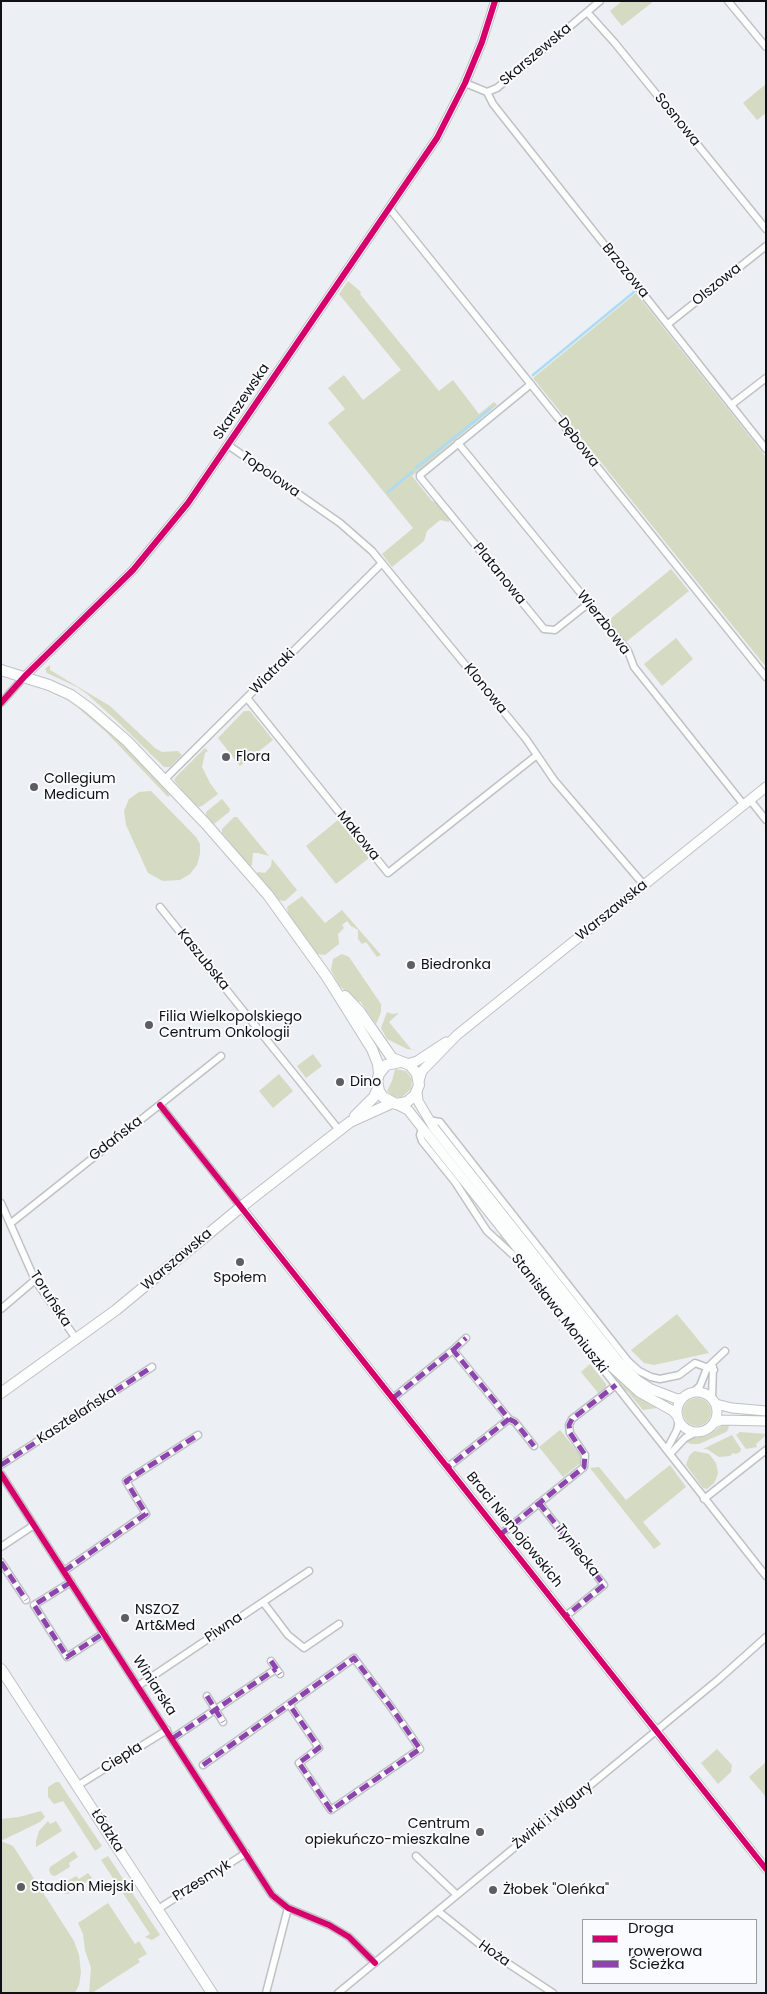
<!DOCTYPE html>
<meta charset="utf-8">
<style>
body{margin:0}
#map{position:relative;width:767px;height:1994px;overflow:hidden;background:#eceff3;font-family:Poppins,sans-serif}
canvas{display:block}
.frame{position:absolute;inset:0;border:2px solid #0f1013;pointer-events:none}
.legend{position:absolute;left:582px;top:1919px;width:175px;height:65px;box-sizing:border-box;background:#f9fbfe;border:1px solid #9b9da0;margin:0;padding:6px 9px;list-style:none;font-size:15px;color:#0f1013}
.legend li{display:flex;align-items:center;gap:10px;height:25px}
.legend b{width:25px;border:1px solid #9b9da0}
</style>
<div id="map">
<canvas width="767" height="1994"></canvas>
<div class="frame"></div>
<ul class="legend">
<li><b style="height:6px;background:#d6006c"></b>Droga rowerowa</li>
<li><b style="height:6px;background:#8e44ad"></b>Ścieżka</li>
</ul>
</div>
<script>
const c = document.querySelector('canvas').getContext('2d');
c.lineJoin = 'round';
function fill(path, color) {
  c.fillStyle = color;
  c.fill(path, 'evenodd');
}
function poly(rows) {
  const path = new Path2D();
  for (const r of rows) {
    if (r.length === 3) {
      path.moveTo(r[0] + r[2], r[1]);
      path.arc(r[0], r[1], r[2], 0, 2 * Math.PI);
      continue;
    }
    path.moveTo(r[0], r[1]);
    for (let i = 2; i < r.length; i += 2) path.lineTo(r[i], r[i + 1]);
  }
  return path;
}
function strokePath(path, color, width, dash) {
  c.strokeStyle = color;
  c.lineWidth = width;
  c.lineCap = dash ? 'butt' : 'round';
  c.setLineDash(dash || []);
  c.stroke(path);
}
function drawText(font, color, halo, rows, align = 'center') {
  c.font = font + ' Poppins,sans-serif';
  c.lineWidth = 4;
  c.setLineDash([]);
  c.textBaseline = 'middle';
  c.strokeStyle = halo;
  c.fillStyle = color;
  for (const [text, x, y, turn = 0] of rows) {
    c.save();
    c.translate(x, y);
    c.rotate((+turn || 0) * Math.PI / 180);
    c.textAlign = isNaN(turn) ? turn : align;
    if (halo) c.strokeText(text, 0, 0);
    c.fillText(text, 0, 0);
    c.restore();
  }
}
const green = poly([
 [622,1,654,1,622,26,610,11],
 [766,84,766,113,757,120,743,103],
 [348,281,361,292,360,294,439,391,453,380,479,414,494,402,497,405,412,476,432,501,440,504,449,517,449,522,440,520,427,531,424,541,392,567,382,554,413,528,328,423,345,409,328,388,344,375,363,400,401,370,339,294],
 [636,293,766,457,766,667,533,378],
 [671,569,689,591,626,642,609,620],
 [676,638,693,659,662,686,644,664],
 [50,665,50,670,110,706,155,748,162,752,178,751,182,755,170,767,164,767,117,721,87,694,77,687,47,673,45,669],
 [60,696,85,711,113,733,169,791,168,793,170,795,168,797,106,732,77,707],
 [244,711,250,711,273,740,240,766,218,738],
 [205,748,208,751,205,753,202,767,210,783,218,794,202,806,198,807,180,790,181,789,174,780,176,777],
 [151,791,196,837,200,844,200,854,197,865,190,874,180,880,163,881,148,873,126,825,124,811,129,799,139,792],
 [222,799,230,809,229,812,214,824,206,817,206,812],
 [234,817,237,817,269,856,258,853,253,853,252,865,250,867,222,833,222,829],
 [338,820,369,858,336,884,306,846],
 [272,859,297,890,285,901,277,900,256,874,258,872,265,873,271,866],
 [302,896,325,923,342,910,381,955,377,957,366,942,362,944,358,939,358,930,351,926,347,921,342,925,344,928,338,934,339,944,325,955,317,954,288,914,287,907],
 [342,954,349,957,381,1004,381,1012,376,1024,360,1001,358,1003,339,985,331,970,333,959],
 [387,1012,392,1014,399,1013,389,1022,411,1049,418,1050,407,1049,387,1039,381,1028],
 [313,1054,322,1066,306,1078,297,1066],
 [395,1069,406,1071,412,1079,411,1089,402,1097,394,1097,387,1091,392,1081],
 [279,1074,293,1091,273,1108,259,1091],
 [500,1235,507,1242,609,1370,635,1394,657,1408,643,1410,627,1391,625,1392,616,1381,615,1381,610,1373,511,1248,498,1238],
 [677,1314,709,1353,654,1365,644,1363,631,1350],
 [590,1364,606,1384,606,1389,599,1394,581,1372],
 [697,1412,14],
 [729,1425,728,1430,726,1432,699,1444,691,1444,686,1442,692,1438,707,1436,721,1426],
 [560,1430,584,1460,563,1477,539,1447],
 [740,1432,766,1434,766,1435,756,1444,757,1447,746,1449,736,1435],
 [732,1435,741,1449,740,1452,736,1454,733,1453,730,1456,719,1457,707,1449,703,1449],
 [694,1451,709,1454,716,1463,718,1473,716,1479,714,1483,707,1489,703,1488,686,1465,689,1456],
 [670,1465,686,1487,643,1522,661,1544,654,1549,590,1468,599,1467,626,1500],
 [717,1749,732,1765,731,1772,718,1784,701,1763],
 [766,1762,766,1797,749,1777],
 [56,1782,59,1782,102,1846,95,1851,63,1801,54,1804,48,1797,48,1787],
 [41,1811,45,1817,40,1822,3,1840,1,1838,1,1819,19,1817],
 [48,1821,50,1824,56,1821,62,1831,36,1847,36,1841,39,1831],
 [1,1841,13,1846,74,1941,79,1955,81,1972,79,1985,75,1993,1,1993],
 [74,1851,78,1857,69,1863,70,1867,55,1876,51,1875,49,1870,50,1867],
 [108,1856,160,1935,152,1940,145,1937,150,1934,101,1860],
 [88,1873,92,1878,68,1894,64,1893,61,1885,76,1876,79,1879],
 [108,1903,135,1944,139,1941,147,1954,138,1959,140,1962,92,1993,89,1993,91,1968,85,1950,83,1934,78,1923]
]);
const stream = poly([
 [533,375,634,292],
 [416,468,490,409],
 [388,492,413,471]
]);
const minor = poly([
 [728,1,766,47],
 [587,12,614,42,766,229],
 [465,83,487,92,497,88,600,1],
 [487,92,493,104,766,449],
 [390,209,766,677],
 [668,324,766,246],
 [531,384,420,475,420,477,544,629,555,630,589,603],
 [731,405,766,378],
 [458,443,628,651,634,667,744,805],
 [228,445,340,523,372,551,526,739,554,780,644,885],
 [247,698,388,873,537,755],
 [1,703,25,676],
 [164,780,382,563],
 [750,800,766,820],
 [160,907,339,1130],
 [160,1105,241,1207],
 [428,1120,440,1122,628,1361,639,1371,651,1377,660,1379,679,1375,695,1363,714,1370],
 [422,1128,420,1135,422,1141,455,1182,487,1231,513,1255,766,1576],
 [1,1203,35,1280,77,1340],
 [11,1223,221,1056],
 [1,1309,35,1280],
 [453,1350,466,1338],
 [692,1393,700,1386,707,1368,725,1351],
 [393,1398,453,1350,509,1419,448,1467],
 [712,1398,713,1367],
 [509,1419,515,1422,534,1446],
 [667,1449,677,1430,679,1420],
 [670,1454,685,1438,696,1432],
 [1,1465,152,1367],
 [1,1474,272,1895,288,1908,329,1925,349,1937,375,1963],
 [704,1499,766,1450],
 [539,1503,604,1585,566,1616],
 [501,1534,584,1467,585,1455,570,1433,569,1425,572,1419,616,1385],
 [1,1547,34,1525],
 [1,1562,26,1600],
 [64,1571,146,1514,126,1481,198,1435],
 [71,1582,34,1605,67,1657,104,1633],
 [263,1602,288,1635,304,1648,339,1624],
 [271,1661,280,1674],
 [138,1686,309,1571],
 [207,1696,223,1722],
 [173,1738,276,1669],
 [203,1765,354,1658,391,1707,420,1749,331,1810,299,1763,319,1748,289,1704],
 [77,1786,167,1730],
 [416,1856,457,1895],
 [158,1909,246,1853],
 [438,1911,483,1947,553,1993],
 [266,1993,288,1908],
 [338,1993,719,1679,766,1637]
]);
const tertiary = poly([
 [25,676,133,570,188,503,437,138,465,83,482,42,495,1],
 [241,1207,766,1869]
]);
const secondary = poly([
 [407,1064,417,1061,446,1042],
 [419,1081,422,1071,457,1035,766,787],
 [417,1092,418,1101,434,1128,619,1362,637,1380,651,1389,677,1399,683,1398],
 [396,1104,408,1110,612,1367,639,1392,673,1411,678,1417],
 [697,1412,20],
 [716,1404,732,1408,766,1411],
 [714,1423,721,1420,766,1421]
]);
const primary = poly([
 [1,670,49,685,71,695,89,708,127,741,206,824,268,895,327,977,372,1049,378,1064,379,1074],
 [345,996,360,1012,392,1058,410,1065,417,1074,419,1085,415,1095,407,1102,396,1104,383,1097,379,1091,377,1081,379,1074,386,1065,400,1062],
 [355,1116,374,1097,378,1088],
 [1,1393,116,1310,241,1207,350,1122,392,1103],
 [1,1669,212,1993]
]);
const quiet = poly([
 [453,1350,466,1338],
 [393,1398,453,1350,509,1419,448,1467],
 [509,1419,515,1422,534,1446],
 [1,1465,152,1367],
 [539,1503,604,1585,566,1616],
 [501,1534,584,1467,585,1455,570,1433,569,1425,572,1419,616,1385],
 [1,1562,26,1600],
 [64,1571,146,1514,126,1481,198,1435],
 [71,1582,34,1605,67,1657,104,1633],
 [271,1661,280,1674],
 [207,1696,223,1722],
 [173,1738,276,1669],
 [203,1765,354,1658,391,1707,420,1749,331,1810,299,1763,319,1748,289,1704]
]);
const cycleway = poly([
 [1,703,25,676,133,570,188,503,437,138,465,83,482,42,495,1],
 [160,1105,766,1869],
 [1,1474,272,1895,288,1908,329,1925,349,1937,375,1963]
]);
const markers = [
 [226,757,5,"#5c5e61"],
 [34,787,5,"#5c5e61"],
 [411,965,5,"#5c5e61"],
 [149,1025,5,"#5c5e61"],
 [340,1082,5,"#5c5e61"],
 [240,1262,5,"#5c5e61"],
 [125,1618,5,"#5c5e61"],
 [480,1832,5,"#5c5e61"],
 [21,1887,5,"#5c5e61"],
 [493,1890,5,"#5c5e61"]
];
const streetNames = [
 ["Skarszewska",536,55,-40],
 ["Sosnowa",677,120,51],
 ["Brzozowa",625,271,51],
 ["Olszowa",717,285,-39],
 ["Skarszewska",242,402,-56],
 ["Dębowa",578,443,52],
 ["Topolowa",270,475,35],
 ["Platanowa",499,574,51],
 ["Wierzbowa",603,623,52],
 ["Wiatraki",273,672,-45],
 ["Klonowa",485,689,51],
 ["Makowa",358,836,51],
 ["Warszawska",612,911,-39],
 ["Kaszubska",203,960,51],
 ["Gdańska",116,1139,-38],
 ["Warszawska",177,1260,-40],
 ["Toruńska",50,1299,57],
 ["Stanisława Moniuszki",559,1314,52],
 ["Kasztelańska",77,1416,-33],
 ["Braci Niemojowskich",514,1530,51],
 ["Tyniecka",577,1551,52],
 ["Piwna",224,1628,-34],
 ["Winiarska",154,1686,57],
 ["Ciepła",122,1758,-32],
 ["Żwirki i Wigury",553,1816,-39],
 ["Łódzka",107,1831,57],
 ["Przesmyk",202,1881,-32],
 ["Hoża",494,1954,35]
];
const poiNames = [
 ["Flora",236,757],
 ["Collegium",44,779],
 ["Medicum",44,795],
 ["Biedronka",421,965],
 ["Filia Wielkopolskiego",159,1017],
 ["Centrum Onkologii",159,1033],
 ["Dino",350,1082],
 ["Społem",240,1278,"center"],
 ["NSZOZ",135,1610],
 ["Art&Med",135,1626],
 ["Centrum",470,1824,"right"],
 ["opiekuńczo-mieszkalne",470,1840,"right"],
 ["Stadion Miejski",31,1887],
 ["Żłobek \"Oleńka\"",503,1890]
];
fill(green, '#d4dbc2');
strokePath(stream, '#acdbf6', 2.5);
strokePath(minor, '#bfc2c5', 9);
strokePath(tertiary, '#bfc2c5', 10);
strokePath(secondary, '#bfc2c5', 11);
strokePath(primary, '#bfc2c5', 12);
strokePath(minor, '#fcfdfd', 6);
strokePath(tertiary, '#fcfdfd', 8);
strokePath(secondary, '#fcfdfd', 9);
strokePath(primary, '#fcfdfd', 10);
strokePath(quiet, '#8e44ad', 5, [10, 5]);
strokePath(cycleway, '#d6006c', 6);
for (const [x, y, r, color] of markers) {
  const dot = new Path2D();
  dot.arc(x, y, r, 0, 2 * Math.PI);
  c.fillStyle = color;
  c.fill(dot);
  strokePath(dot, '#f9fbfe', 2);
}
drawText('14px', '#0f1013', '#f9fbfe', streetNames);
drawText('14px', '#0f1013', '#f9fbfe', poiNames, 'left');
</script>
